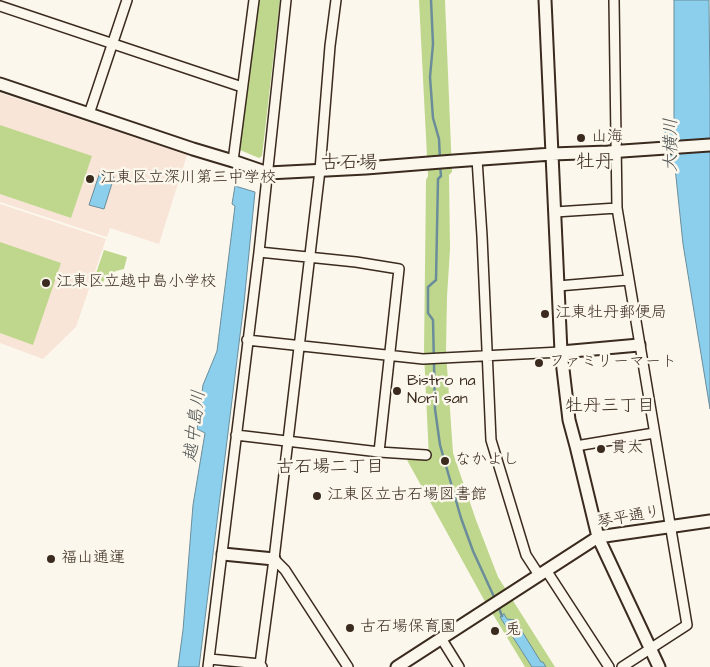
<!DOCTYPE html>
<meta charset="utf-8">
<style>
body{margin:0}
canvas{display:block;background:#fbf7ec}
</style>
<canvas width="710" height="667"></canvas>
<script>
const c = document.querySelector('canvas').getContext('2d');
c.lineJoin = 'round';
function fill(path, color) {
  c.fillStyle = color;
  c.fill(path, 'evenodd');
}
function poly(rows) {
  const path = new Path2D();
  for (const r of rows) {
    path.moveTo(r[0], r[1]);
    for (let i = 2; i < r.length; i += 2) path.lineTo(r[i], r[i + 1]);
  }
  return path;
}
function strokePath(path, color, width, dash) {
  c.strokeStyle = color;
  c.lineWidth = width;
  c.lineCap = dash ? 'butt' : 'round';
  c.setLineDash(dash || []);
  c.stroke(path);
}
function drawText(font, color, halo, rows, align = 'center') {
  c.font = font + ' "Architects Daughter","Klee One",sans-serif';
  c.lineWidth = 5;
  c.setLineDash([]);
  c.textBaseline = 'middle';
  c.strokeStyle = halo;
  c.fillStyle = color;
  for (const [text, x, y, turn = 0] of rows) {
    c.save();
    c.translate(x, y);
    c.rotate((+turn || 0) * Math.PI / 180);
    c.textAlign = isNaN(turn) ? turn : align;
    if (halo) c.strokeText(text, 0, 0);
    c.fillText(text, 0, 0);
    c.restore();
  }
}
const built = poly([
 [0,93,187,155,159,244,110,228,107,237,0,202],
 [0,204,106,239,76,327,43,359,0,343]
]);
const green = poly([
 [259,0,280,0,262,156,259,158,240,150,244,112],
 [419,0,445,0,452,172,449,175,450,249,447,297,446,352,453,453,476,520,498,577,555,667,525,667,483,598,407,460,429,459,424,353,426,180,428,176],
 [0,125,92,156,71,218,0,194],
 [0,242,61,263,33,345,0,333],
 [104,250,127,257,124,269,116,271,107,276,103,282,94,279]
]);
const water = poly([
 [674,0,709,0,710,93,710,409,683,244,675,167,667,166,665,129,674,128,674,0],
 [100,172,114,177,104,209,89,205,100,172],
 [235,186,255,192,244,303,199,667,178,667,183,630,193,505,205,433,197,429,203,385,217,351,235,206,232,204,235,186],
 [504,614,507,619,515,620,541,662,543,662,546,667,532,667,500,617,504,614]
]);
const stream = poly([
 [431,0,433,44,430,77,433,118,439,139,440,160],
 [440,165,441,176,438,179,436,280,428,287,428,313,433,320,435,409,440,445,461,518,473,551,495,599],
 [498,606,502,616]
]);
const street = poly([
 [614,0,617,208,687,625,622,667],
 [0,6,242,87],
 [89,114,127,0],
 [477,159,482,236,491,440,526,555,539,575],
 [233,161,254,0],
 [555,212,617,208],
 [259,252,356,262,399,269,379,452],
 [558,286,629,280],
 [247,340,423,359,561,352],
 [236,435,379,452,426,455],
 [576,446,654,433],
 [274,559,285,570,348,667],
 [546,570,609,667],
 [441,638,459,667],
 [210,659,260,664,262,667],
 [260,664,274,559,320,170,330,46,336,0],
 [208,667,259,252,286,0]
]);
const secondary = poly([
 [545,0,561,352,569,420,576,446,598,537,659,667],
 [0,84,193,149,233,161,268,173,366,168,454,161,552,154,608,152,710,145],
 [561,352,639,345],
 [223,554,274,559],
 [397,667,598,537,710,521]
]);
const markers = [
 [581,138,5,"#3b2a1e"],
 [90,179,5,"#3b2a1e"],
 [46,283,5,"#3b2a1e"],
 [545,314,5,"#3b2a1e"],
 [539,363,5,"#3b2a1e"],
 [397,391,5,"#3b2a1e"],
 [601,449,5,"#3b2a1e"],
 [445,461,5,"#3b2a1e"],
 [317,496,5,"#3b2a1e"],
 [51,559,5,"#3b2a1e"],
 [350,628,5,"#3b2a1e"],
 [495,631,5,"#3b2a1e"]
];
const poiNames = [
 ["山海",591,138],
 ["江東区立深川第三中学校",100,179],
 ["江東区立越中島小学校",56,283],
 ["江東牡丹郵便局",555,314],
 ["ファミリーマート",549,363],
 ["Bistro na",407,382],
 ["Nori san",407,400],
 ["貫太",611,449],
 ["なかよし",455,461],
 ["江東区立古石場図書館",327,496],
 ["福山通運",61,559],
 ["古石場保育園",360,628],
 ["兎",505,631]
];
const streetNames = [
 ["琴平通り",629,518,-10]
];
const waterNames = [
 ["大横川",672,145,-90],
 ["越中島川",196,426,-83]
];
const neighbourhoodNames = [
 ["牡丹三丁目",610,407],
 ["古石場二丁目",330,468]
];
const quarterNames = [
 ["牡丹",595,163],
 ["古石場",349,164]
];
fill(built, '#f8e5d7');
fill(green, '#bfd78d');
fill(water, '#8bcfed');
strokePath(water, '#6b8d9a', 1);
strokePath(stream, '#6b8d9a', 2.5);
strokePath(street, '#3b2a1e', 12);
strokePath(secondary, '#3b2a1e', 15);
strokePath(street, '#fbf7ec', 9);
strokePath(secondary, '#fbf7ec', 11);
for (const [x, y, r, color] of markers) {
  const dot = new Path2D();
  dot.arc(x, y, r, 0, 2 * Math.PI);
  c.fillStyle = color;
  c.fill(dot);
  strokePath(dot, '#fbf7ec', 2);
}
drawText('16px', '#3b2a1e', '#fbf7ec', poiNames, 'left');
drawText('16px', '#3b2a1e', '#fbf7ec', streetNames);
drawText('italic 18px', '#4f5352', '#fbf7ec', waterNames);
drawText('18px', '#3b2a1e', '#fbf7ec', neighbourhoodNames);
drawText('19px', '#3b2a1e', '#fbf7ec', quarterNames);
</script>
